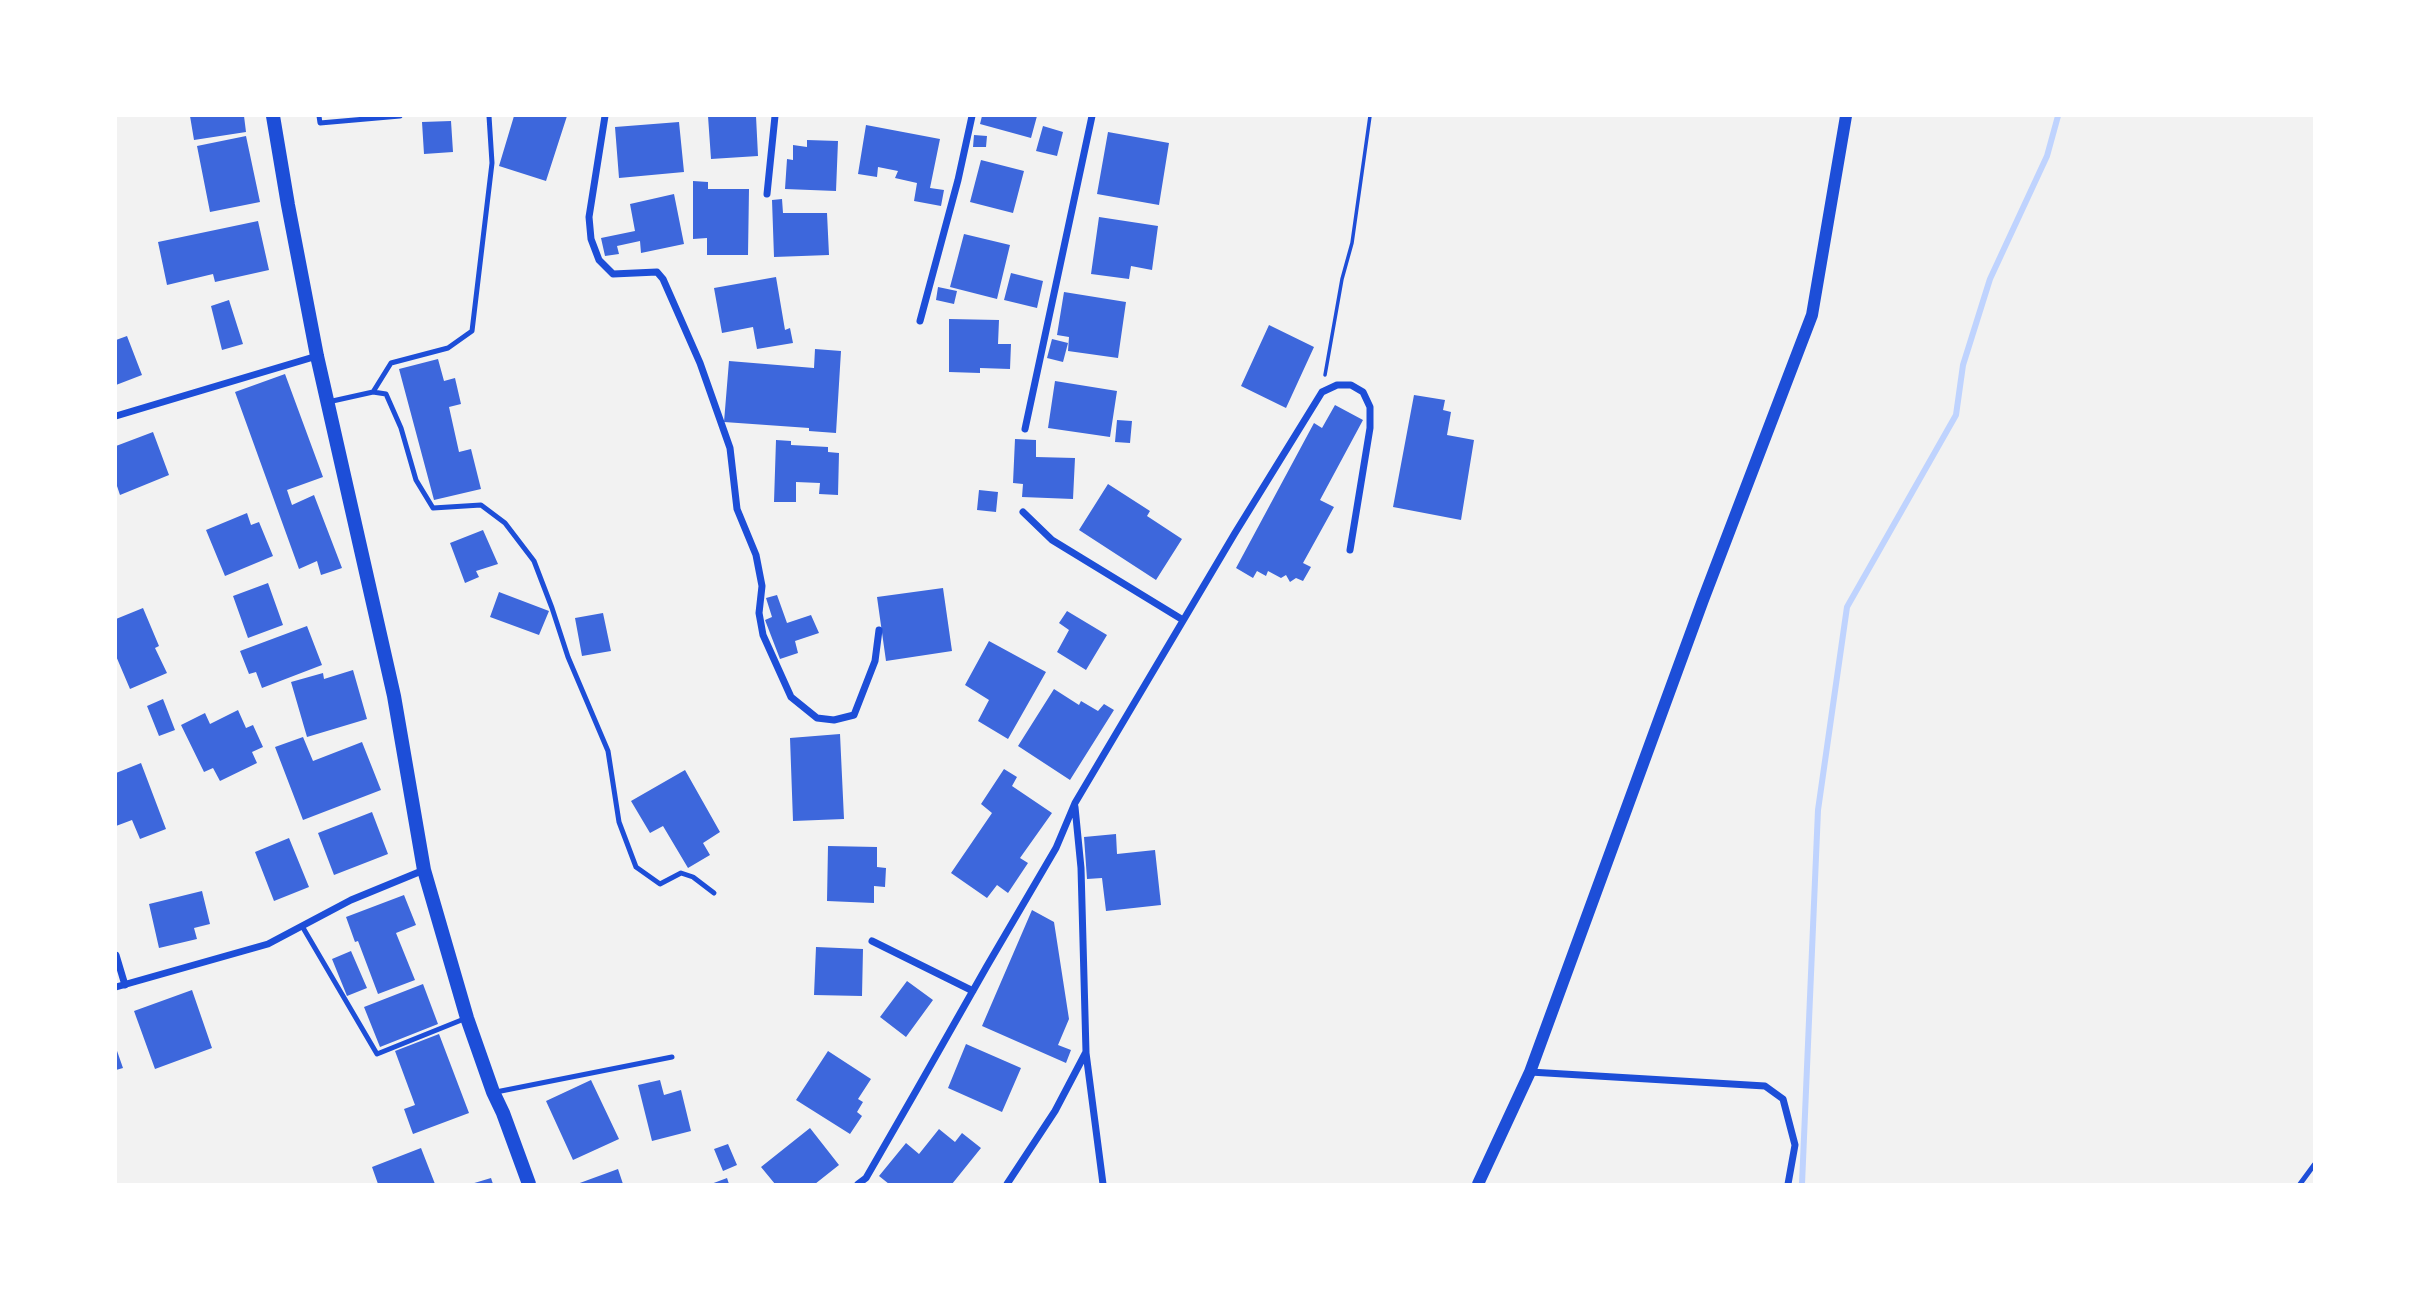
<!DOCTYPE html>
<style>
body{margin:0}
#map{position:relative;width:2430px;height:1300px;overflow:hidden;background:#f2f2f2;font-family:"Fira Sans Condensed",sans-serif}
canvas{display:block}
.frame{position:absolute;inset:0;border:117px solid #fff;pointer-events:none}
</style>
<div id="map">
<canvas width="2430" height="1300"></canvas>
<div class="frame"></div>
</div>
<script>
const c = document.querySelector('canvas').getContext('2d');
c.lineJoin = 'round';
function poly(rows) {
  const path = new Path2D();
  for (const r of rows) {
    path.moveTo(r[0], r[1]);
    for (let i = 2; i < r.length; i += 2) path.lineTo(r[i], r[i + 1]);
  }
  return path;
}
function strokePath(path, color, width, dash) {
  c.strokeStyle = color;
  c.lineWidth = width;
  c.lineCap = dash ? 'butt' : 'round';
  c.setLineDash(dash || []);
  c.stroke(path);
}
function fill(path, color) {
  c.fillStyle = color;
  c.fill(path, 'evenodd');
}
const stream = poly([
 [1802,1184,1818,810,1847,607,1956,415,1963,365,1990,279,2047,156,2058,116]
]);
const building = poly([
 [190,116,244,116,246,132,194,140],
 [514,116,567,116,546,181,499,166],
 [708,116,756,116,758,156,711,159],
 [982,116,1037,116,1031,138,980,124],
 [451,121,453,152,424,154,422,122],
 [679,122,684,172,619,178,615,127],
 [866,125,940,139,930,188,944,190,941,206,914,201,917,183,895,178,898,171,878,167,877,177,858,174],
 [1043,126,1063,132,1057,156,1036,151],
 [1108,132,1169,143,1159,205,1097,194],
 [974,135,987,136,986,147,973,147],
 [246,136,260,202,210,212,197,146],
 [807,140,838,141,836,191,785,189,787,159,793,160,793,145,807,147],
 [981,160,1024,171,1013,213,970,202],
 [693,181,708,182,708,189,749,189,748,255,707,255,707,238,693,239],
 [674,194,684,244,641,253,640,241,617,246,619,254,605,256,601,238,635,231,630,204],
 [782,199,783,213,827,213,829,255,774,257,772,200],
 [1099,217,1158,226,1152,270,1131,266,1129,279,1091,274],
 [258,221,269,270,215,282,213,274,167,285,158,242],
 [964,234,1010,245,997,299,950,287],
 [1011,273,1043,281,1037,308,1004,300],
 [776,277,785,330,790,328,793,343,757,349,753,327,722,333,714,288],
 [938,287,957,291,954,304,936,300],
 [1064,292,1126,302,1118,358,1068,351,1069,337,1057,335],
 [229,300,243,344,222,350,211,306],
 [949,319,999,320,998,344,1011,344,1010,369,980,368,980,373,949,372],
 [1269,325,1314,347,1286,408,1241,386],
 [127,336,142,375,116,385,116,340],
 [1052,339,1068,343,1063,362,1047,358],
 [815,349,841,351,836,433,809,431,809,428,724,422,729,361,814,368],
 [438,359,444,381,455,378,461,404,449,407,459,452,471,449,481,489,434,500,399,369],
 [285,374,323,477,287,490,292,505,314,495,342,568,321,575,317,561,299,569,235,392],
 [1055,381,1117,391,1110,437,1048,428],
 [1414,395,1445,400,1443,410,1451,412,1447,435,1474,440,1461,520,1393,507],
 [1335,405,1363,420,1320,500,1334,507,1303,563,1311,567,1303,581,1296,578,1290,582,1286,575,1281,578,1268,571,1266,576,1257,571,1253,578,1236,568,1314,423,1322,428],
 [1117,420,1132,421,1130,443,1115,442],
 [153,432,169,475,120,495,116,483,116,446],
 [1015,439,1036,440,1036,457,1075,458,1073,499,1022,497,1023,484,1013,483],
 [776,440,791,441,791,445,828,447,828,452,839,453,838,495,819,494,820,483,796,482,796,502,774,502],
 [1108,484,1150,511,1147,516,1182,539,1156,580,1079,530],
 [979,490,998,492,996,512,977,510],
 [247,513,251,525,259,522,273,556,225,576,206,530],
 [483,530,498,564,476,571,479,577,465,583,450,543],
 [268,583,283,625,248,638,233,596],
 [943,588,952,651,886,661,877,597],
 [499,592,549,611,539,635,490,617],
 [777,595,787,623,811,615,819,633,795,641,798,653,780,659,765,620,772,617,766,598],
 [143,608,159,646,155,648,167,673,130,689,116,656,116,619],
 [1067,611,1107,635,1086,670,1057,652,1069,630,1059,623],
 [603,613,611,651,582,656,575,618],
 [307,626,322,665,262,688,256,672,249,674,240,651],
 [989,641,1046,672,1008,739,978,721,989,700,965,685],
 [353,670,367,719,307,737,291,682,323,673,324,679],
 [1054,689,1079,705,1081,701,1098,711,1104,704,1114,710,1070,780,1018,746],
 [163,699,175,730,159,736,147,706],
 [238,710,246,728,253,725,263,747,252,752,257,763,220,781,213,768,204,772,181,725,205,713,210,724],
 [840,734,844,819,793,821,790,738],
 [303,737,313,761,362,742,381,790,303,820,275,747],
 [141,763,166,829,140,839,132,820,116,826,116,773],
 [1004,769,1017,777,1012,786,1052,813,1020,858,1028,863,1008,893,997,885,987,898,951,873,992,813,981,804],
 [685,770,720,832,703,843,710,855,688,868,663,826,650,833,631,801],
 [372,812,388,854,334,875,318,833],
 [1116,834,1117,854,1155,850,1161,905,1106,911,1102,878,1087,879,1084,837],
 [289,838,309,887,274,901,255,852],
 [828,846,877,847,877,867,886,868,885,887,874,886,874,903,827,901],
 [202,891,210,924,194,928,197,939,159,948,149,904],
 [404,895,416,925,396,933,415,980,378,994,358,941,355,942,346,917],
 [1032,910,1054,922,1069,1019,1058,1045,1071,1050,1066,1063,982,1026],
 [816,947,863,949,862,996,814,995],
 [351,951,367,988,347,996,332,959],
 [907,981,933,1000,906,1037,880,1017],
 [423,984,438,1024,380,1047,364,1007],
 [192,990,212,1048,155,1069,134,1011],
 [439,1034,469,1113,413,1134,404,1109,415,1105,395,1051],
 [966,1044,1021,1068,1002,1112,948,1088],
 [116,1048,123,1068,116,1070],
 [828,1051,871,1079,858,1099,863,1102,857,1112,862,1116,850,1134,796,1100],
 [591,1080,619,1139,573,1160,546,1101],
 [660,1080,664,1095,681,1090,691,1131,652,1141,638,1085],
 [810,1128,839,1165,815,1184,775,1184,761,1167],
 [939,1129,955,1142,962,1133,981,1148,952,1184,889,1184,879,1176,906,1143,919,1154],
 [728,1144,737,1165,723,1171,714,1149],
 [421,1148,435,1184,378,1184,372,1167],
 [618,1169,623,1184,577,1184],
 [491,1178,493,1184,471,1184],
 [727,1178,729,1184,711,1184]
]);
const path = poly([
 [1325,375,1342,279,1352,243,1370,116]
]);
const service = poly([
 [319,116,320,123,400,116],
 [373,392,391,363,448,348,472,331,492,163,489,116],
 [328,402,373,392,386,394,401,428,416,480,433,508,481,505,505,523,534,561,552,608,568,657,608,751,619,822,636,867,660,884,681,873,693,877,714,893],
 [302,926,377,1054,464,1019],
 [496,1092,672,1057],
 [2300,1184,2314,1165]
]);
const minor = poly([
 [605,116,589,217,591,239,599,260,613,274,657,272,663,279,700,363,730,448,737,509,756,555,762,586,759,613,763,635,791,697,817,718,834,720,854,715,875,661,879,630],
 [767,194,775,116],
 [920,321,958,180,972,116],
 [116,416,317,356],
 [1025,429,1092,116],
 [1023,512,1052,540,1183,620],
 [872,941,973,991],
 [116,955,125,985],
 [116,987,268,944,351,900,424,870],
 [1086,1053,1103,1184],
 [1530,1072,1765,1086,1783,1099,1795,1145,1788,1184],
 [858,1184,866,1178,916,1091,987,966,1056,848,1075,803,1235,533,1322,392,1337,385,1351,385,1363,392,1370,407,1370,428,1350,550],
 [1007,1184,1055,1111,1086,1052,1081,868,1075,807]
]);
const tertiary = poly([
 [1478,1184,1530,1072,1703,600,1812,315,1846,116]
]);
const secondary = poly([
 [273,116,288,205,317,356,394,696,424,870,467,1018,493,1092,503,1113,529,1184]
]);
strokePath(stream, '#bfd3fe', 6);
fill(building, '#3d67dc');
strokePath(path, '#1d4ed8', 3.5);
strokePath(service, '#1d4ed8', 5);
strokePath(minor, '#1d4ed8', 7);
strokePath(tertiary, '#1d4ed8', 12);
strokePath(secondary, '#1d4ed8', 14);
</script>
